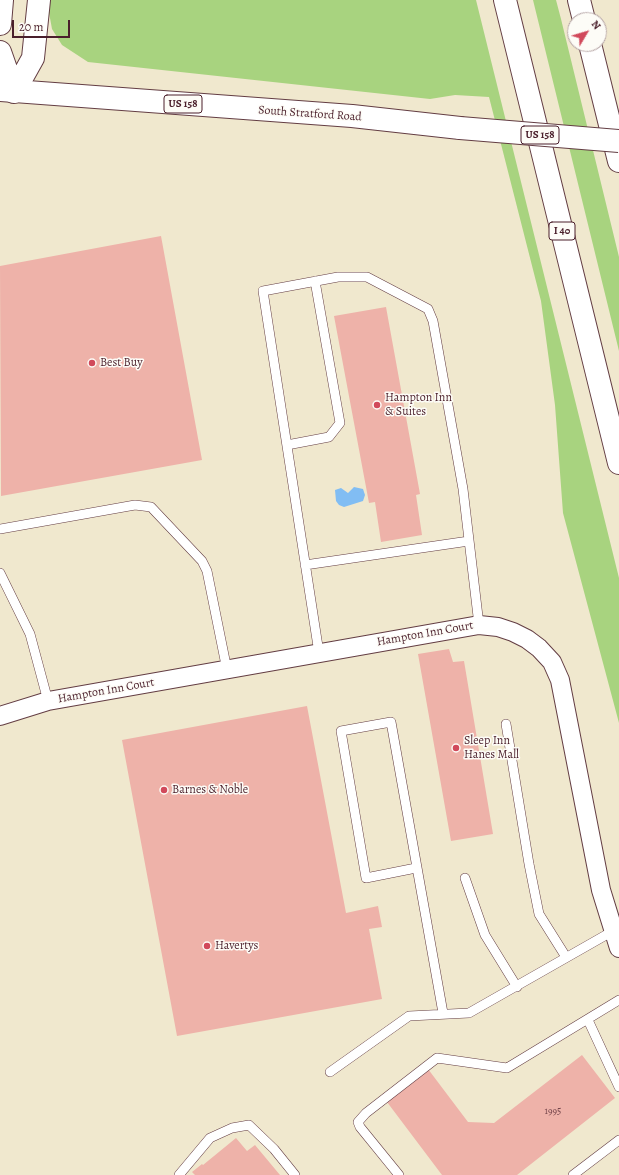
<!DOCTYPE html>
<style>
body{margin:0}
#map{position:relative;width:619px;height:1175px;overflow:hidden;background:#f0e8ce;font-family:Alegreya,serif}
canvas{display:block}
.north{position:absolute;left:567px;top:12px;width:40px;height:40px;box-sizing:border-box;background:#fdfcf7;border:1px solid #b5a4a5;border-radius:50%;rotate:52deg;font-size:11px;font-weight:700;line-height:16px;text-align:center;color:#4a1f2b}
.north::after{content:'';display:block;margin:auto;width:14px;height:18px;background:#d1495b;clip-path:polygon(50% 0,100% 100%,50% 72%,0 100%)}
.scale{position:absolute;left:12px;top:20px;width:58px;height:18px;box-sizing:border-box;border:2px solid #4a1f2b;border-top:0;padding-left:5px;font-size:12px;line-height:14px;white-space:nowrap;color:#4a1f2b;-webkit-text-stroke:3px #fdfcf7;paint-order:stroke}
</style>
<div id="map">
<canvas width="619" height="1175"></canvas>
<div class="north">N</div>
<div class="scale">20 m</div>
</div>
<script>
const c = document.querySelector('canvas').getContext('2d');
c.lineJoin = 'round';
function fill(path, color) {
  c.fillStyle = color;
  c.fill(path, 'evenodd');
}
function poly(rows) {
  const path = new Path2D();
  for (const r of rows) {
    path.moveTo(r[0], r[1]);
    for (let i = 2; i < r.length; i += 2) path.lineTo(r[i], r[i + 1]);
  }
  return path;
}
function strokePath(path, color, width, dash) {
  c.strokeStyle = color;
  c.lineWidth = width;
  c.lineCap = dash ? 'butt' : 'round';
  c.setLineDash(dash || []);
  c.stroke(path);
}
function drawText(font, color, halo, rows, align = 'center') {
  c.font = font + ' Alegreya,serif';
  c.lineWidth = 3;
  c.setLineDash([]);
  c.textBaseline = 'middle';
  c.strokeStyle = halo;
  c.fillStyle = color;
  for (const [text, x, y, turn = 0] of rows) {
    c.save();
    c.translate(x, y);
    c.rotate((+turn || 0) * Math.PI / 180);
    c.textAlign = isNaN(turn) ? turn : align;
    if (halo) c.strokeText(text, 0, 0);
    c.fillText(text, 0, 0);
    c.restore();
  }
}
const green = poly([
 [49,0,476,0,619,578,619,723,563,513,555,405,541,301,489,97,455,95,430,99,88,62,62,45,52,29,48,7],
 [533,0,556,0,561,19,619,257,619,351]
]);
const water = poly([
 [354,487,363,489,365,495,363,501,344,507,339,505,336,501,335,490,341,488,348,493]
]);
const building = poly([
 [161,236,202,460,1,496,0,266],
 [386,307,420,494,416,495,422,535,381,542,375,502,369,503,334,316],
 [449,649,453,662,464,661,493,834,451,841,418,654],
 [307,706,346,913,378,906,382,927,369,929,382,999,177,1036,122,740],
 [582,1055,615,1098,517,1175,442,1175,387,1102,428,1069,468,1122,494,1123],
 [236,1138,247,1151,255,1145,280,1175,195,1175,192,1172,202,1164,203,1165]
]);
const lane = poly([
 [287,445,329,437,340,423,315,281],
 [0,529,135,505,151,507,202,561,207,571,227,670],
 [305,565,469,541],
 [0,573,30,634,48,701],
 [319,653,263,291,338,277,367,277,428,309,433,321,463,489,479,625],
 [506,724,529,864,539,914,566,957],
 [416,868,366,878,341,731,391,722,443,1013],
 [465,878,485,935,517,987],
 [588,1020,619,1087],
 [330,1072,409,1016,469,1013,613,931],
 [179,1175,210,1138,232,1128,249,1125,274,1149,295,1175],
 [399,1175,360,1127,358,1122,366,1113,437,1058,507,1068,619,1000],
 [573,1175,619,1140]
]);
const street = poly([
 [0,716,48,701,479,625,498,627,513,632,527,639,539,648,552,662,560,680,601,890,619,948]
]);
const primary = poly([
 [0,90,352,116,460,128]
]);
const highway = poly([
 [505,0,619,463],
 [579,0,584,20],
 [0,24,2,0],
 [590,44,619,161],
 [0,52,14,92],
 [14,92,33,58,39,0]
]);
const primaryBridge = poly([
 [460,128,619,141]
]);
const markers = [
 [92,363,4,"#d1495b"],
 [377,405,4,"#d1495b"],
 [456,748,4,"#d1495b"],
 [164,790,4,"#d1495b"],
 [207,946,4,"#d1495b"]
];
const numberNames = [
 ["1995",553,1112]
];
const shields = [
 [183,104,38],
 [540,135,38],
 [562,231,26]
];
const shieldNames = [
 ["US 158",183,104],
 ["US 158",540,135],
 ["I 40",562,231]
];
const streetNames = [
 ["South Stratford Road",310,114,4],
 ["Hampton Inn Court",425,634,-10],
 ["Hampton Inn Court",106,691,-10]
];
const poiNames = [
 ["Best Buy",100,363],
 ["Hampton Inn",385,398],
 ["& Suites",385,412],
 ["Sleep Inn",464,741],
 ["Hanes Mall",464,755],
 ["Barnes & Noble",172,790],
 ["Havertys",215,946]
];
fill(green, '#a8d37f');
fill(water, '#81bdf3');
fill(building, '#eeb2a9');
strokePath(lane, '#633d43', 10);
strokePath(street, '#633d43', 20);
strokePath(primary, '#633d43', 24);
strokePath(highway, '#633d43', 24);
strokePath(lane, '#fff', 9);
strokePath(street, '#fff', 18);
strokePath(primary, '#fff', 22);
strokePath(highway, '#fff', 22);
strokePath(primaryBridge, '#633d43', 24, []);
strokePath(primaryBridge, '#fff', 22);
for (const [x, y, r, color] of markers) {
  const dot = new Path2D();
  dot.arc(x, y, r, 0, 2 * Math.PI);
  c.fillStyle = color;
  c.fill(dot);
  strokePath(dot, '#fdfcf7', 1.5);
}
drawText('10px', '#73444a', null, numberNames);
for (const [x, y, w] of shields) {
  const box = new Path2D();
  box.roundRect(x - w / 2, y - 9, w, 18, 3);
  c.fillStyle = '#fdfcf7';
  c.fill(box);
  strokePath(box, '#4a1f2b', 1);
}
drawText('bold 11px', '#4a1f2b', null, shieldNames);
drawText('12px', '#4a1f2b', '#fdfcf7', streetNames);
drawText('12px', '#4a1f2b', '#fdfcf7', poiNames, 'left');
</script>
